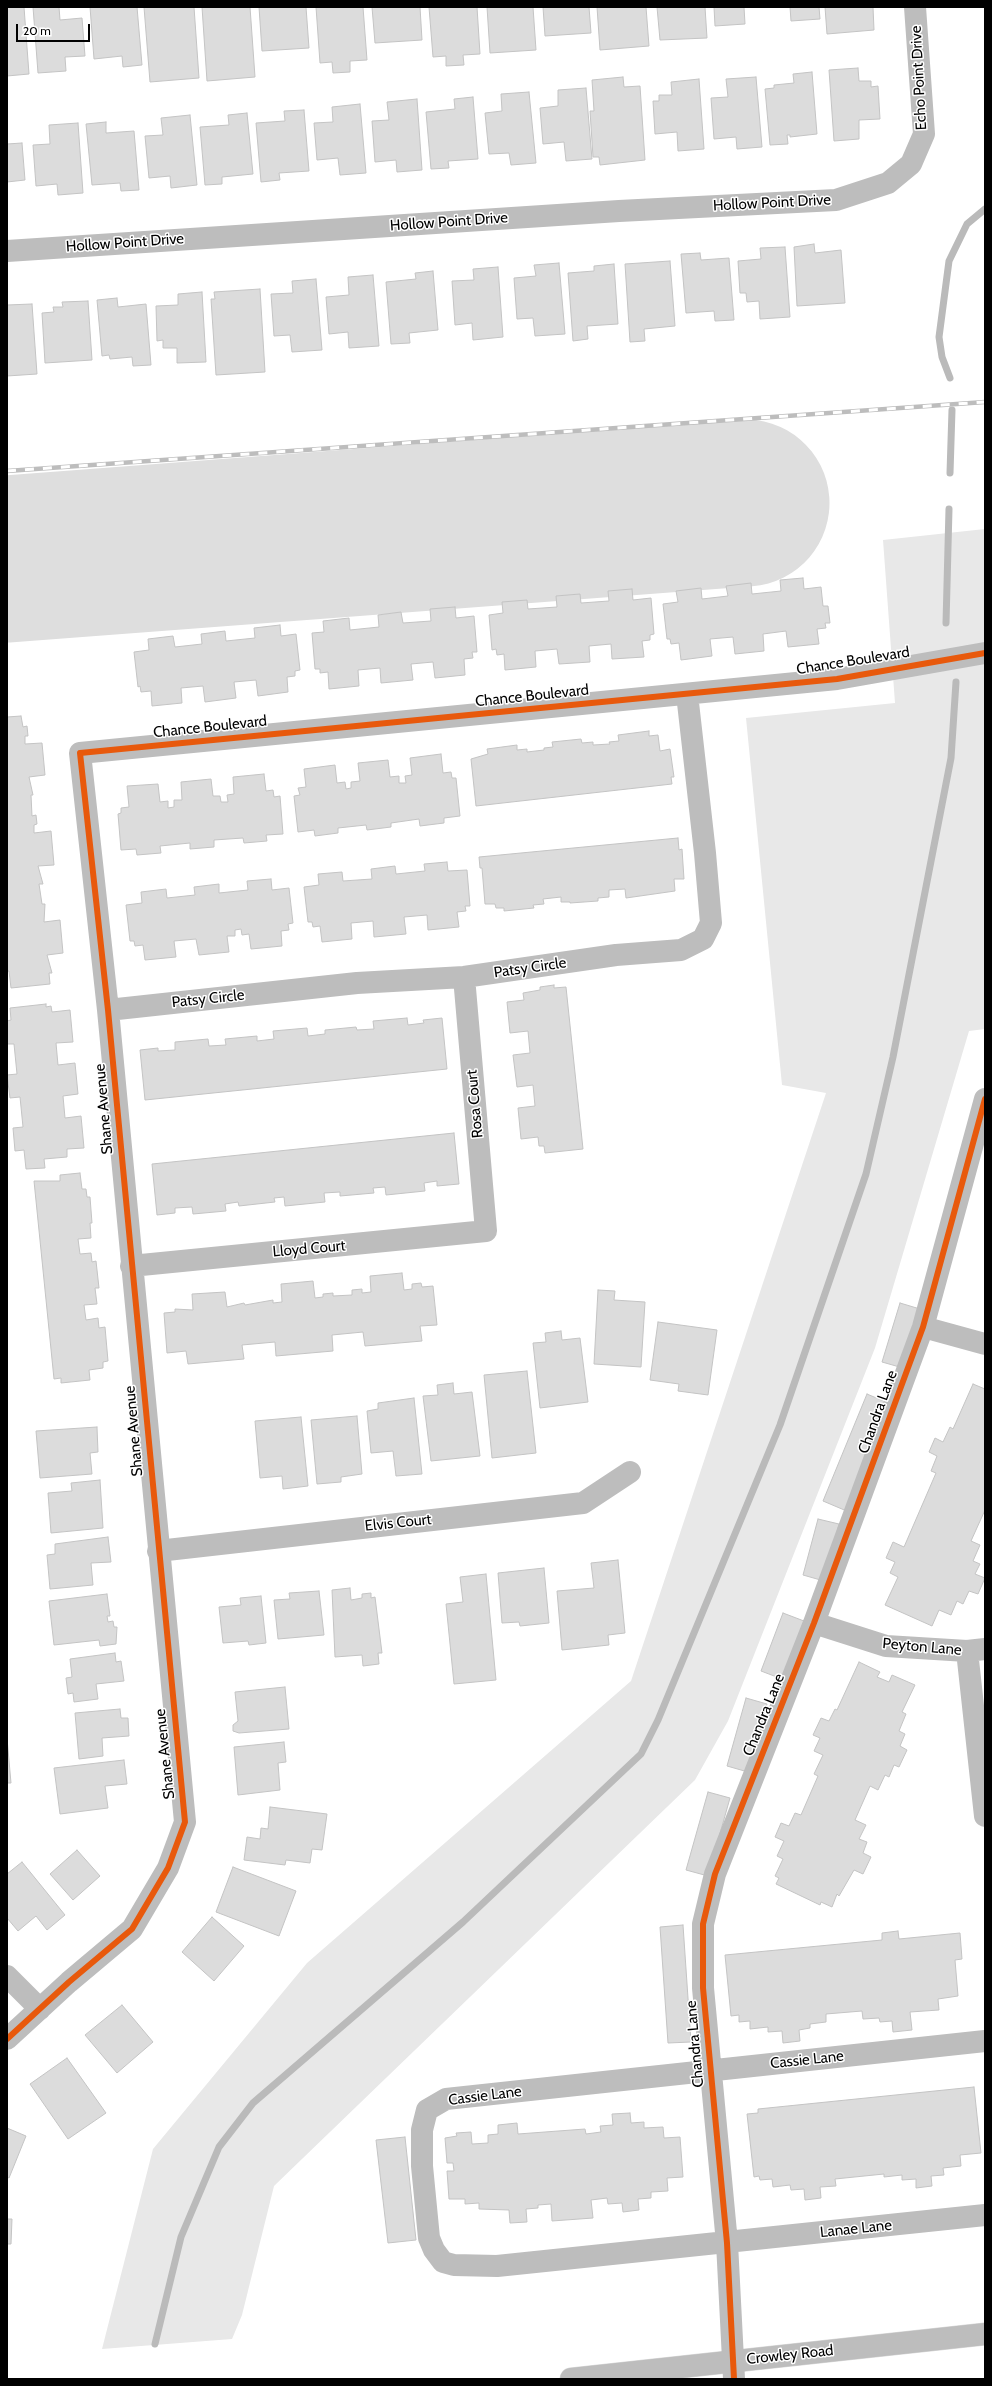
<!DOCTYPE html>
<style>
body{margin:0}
#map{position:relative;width:992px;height:2386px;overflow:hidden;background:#fff;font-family:Cabin,sans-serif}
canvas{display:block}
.frame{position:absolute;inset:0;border:8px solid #000;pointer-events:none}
.scale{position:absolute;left:16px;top:24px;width:74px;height:18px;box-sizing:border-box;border:2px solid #000;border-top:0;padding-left:5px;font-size:12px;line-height:14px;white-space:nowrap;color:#000;-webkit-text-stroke:3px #fff;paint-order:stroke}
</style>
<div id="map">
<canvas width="992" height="2386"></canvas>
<div class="frame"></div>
<div class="scale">20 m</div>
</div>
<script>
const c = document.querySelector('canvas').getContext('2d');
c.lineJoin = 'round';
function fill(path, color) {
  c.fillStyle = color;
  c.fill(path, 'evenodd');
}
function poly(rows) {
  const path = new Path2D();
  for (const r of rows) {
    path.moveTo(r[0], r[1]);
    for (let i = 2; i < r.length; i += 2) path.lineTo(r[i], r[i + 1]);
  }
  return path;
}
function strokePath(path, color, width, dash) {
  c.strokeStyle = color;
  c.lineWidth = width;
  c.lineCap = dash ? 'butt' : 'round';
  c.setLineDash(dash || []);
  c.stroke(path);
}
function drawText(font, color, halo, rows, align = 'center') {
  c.font = font + ' Cabin,sans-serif';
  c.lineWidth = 3;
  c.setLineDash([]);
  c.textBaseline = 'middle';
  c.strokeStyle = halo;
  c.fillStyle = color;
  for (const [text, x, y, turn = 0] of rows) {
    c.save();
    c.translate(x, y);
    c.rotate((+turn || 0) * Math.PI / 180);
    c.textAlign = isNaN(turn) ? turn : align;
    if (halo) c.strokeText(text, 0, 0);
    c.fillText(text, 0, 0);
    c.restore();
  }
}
const green = poly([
 [985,529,985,1029,969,1031,875,1348,728,1721,695,1780,274,2186,242,2315,232,2339,102,2349,153,2149,307,1963,631,1681,826,1093,782,1085,746,718,895,703,883,540]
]);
const stream = poly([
 [950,378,942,357,939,337,949,261,967,224,985,209],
 [950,473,952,410],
 [946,623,949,509],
 [155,2344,181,2237,219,2147,253,2103,463,1922,641,1754,658,1720,780,1425,866,1174,893,1057,951,758,956,682]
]);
const runway = poly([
 [7,559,746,503]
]);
const building = poly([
 [7,7,24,7,29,74,7,76,7,7],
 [33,7,59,7,60,20,82,18,85,56,65,57,66,71,38,73,33,7],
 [90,7,137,7,142,65,123,67,122,56,94,59,90,7],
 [144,7,194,7,199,78,150,82,144,7],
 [202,7,250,7,255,77,207,81,202,7],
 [259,7,306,7,309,48,262,51,259,7],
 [316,7,363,7,367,60,350,61,350,72,333,73,332,62,320,63,316,7],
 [372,7,420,7,422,40,375,43,372,7],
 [429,7,477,7,480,54,463,55,464,65,446,66,446,56,433,57,429,7],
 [487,7,533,7,536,50,490,53,487,7],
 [543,7,589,7,591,33,545,36,543,7],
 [597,7,646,7,649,46,600,50,597,7],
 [657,7,705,7,707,38,660,40,657,7],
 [714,7,744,7,745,24,715,26,714,7],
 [790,7,819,7,820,19,791,21,790,7],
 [825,7,873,7,874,30,827,34,825,7],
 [858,68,859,81,871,81,871,87,878,86,880,119,859,120,859,139,834,141,829,70,858,68],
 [812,72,817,134,790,137,790,135,787,135,788,144,770,145,765,89,774,88,774,85,794,83,793,74,812,72],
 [623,77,624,87,640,86,645,160,600,165,599,157,593,157,590,111,594,111,592,80,623,77],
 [756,77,762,147,737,149,736,137,714,139,711,98,728,97,726,79,756,77],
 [699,79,704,149,678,151,677,132,655,134,653,101,659,101,659,95,672,95,671,82,699,79],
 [586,88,592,159,566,161,564,142,543,144,540,108,558,106,558,90,586,88],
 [529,92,536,163,511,165,509,153,489,154,485,113,502,111,501,94,529,92],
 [473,97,478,159,448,161,449,168,431,169,426,112,455,109,454,99,473,97],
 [417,99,422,170,397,172,396,160,375,162,372,121,389,120,387,102,417,99],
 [360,104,366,173,340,175,338,158,317,160,314,123,333,122,332,107,360,104],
 [304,110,309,171,279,173,280,180,261,182,256,123,285,121,284,111,304,110],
 [247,113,253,174,222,177,222,184,205,185,200,127,229,125,228,115,247,113],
 [190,115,197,185,171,188,170,176,149,178,145,136,163,135,161,118,190,115],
 [106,122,106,133,134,131,139,190,121,191,120,183,92,185,86,124,106,122],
 [78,123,83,193,58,195,57,184,36,186,33,145,50,144,49,125,78,123],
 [22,143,25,180,7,182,7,144,22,143],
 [814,244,815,253,841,250,845,303,797,306,794,247,814,244],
 [785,247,790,317,760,319,759,301,747,302,746,293,740,293,738,261,761,259,760,248,785,247],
 [700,253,701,260,729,258,734,320,715,321,714,311,686,313,681,254,700,253],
 [670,261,675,326,644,329,645,341,630,342,625,264,670,261],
 [559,263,565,334,535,336,533,318,517,319,514,278,536,276,534,265,559,263],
 [614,264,618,324,587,326,588,339,573,341,568,273,594,271,594,266,614,264],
 [498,267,503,337,473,340,472,323,455,325,452,281,474,280,473,269,498,267],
 [433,271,438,330,409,333,410,343,391,344,386,282,416,279,415,273,433,271],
 [373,275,379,346,349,348,348,332,329,334,326,297,349,295,348,277,373,275],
 [316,279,322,350,292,352,290,335,274,336,271,294,293,293,292,281,316,279],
 [260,289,265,372,216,375,211,299,215,299,214,292,260,289],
 [202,292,206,362,177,363,177,348,163,348,163,340,157,341,156,306,178,305,178,294,202,292],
 [117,298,118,307,146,304,151,365,133,366,132,357,110,359,109,355,102,356,97,300,117,298],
 [88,301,92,360,45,363,42,313,54,312,53,307,63,307,62,302,88,301],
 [32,304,37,374,7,376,7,305,32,304],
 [803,578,804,589,821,587,823,606,828,606,830,623,825,623,826,628,817,629,819,644,788,647,786,631,763,634,764,651,735,654,733,637,710,639,712,656,681,660,679,643,671,644,670,639,667,639,663,604,678,602,676,591,701,588,702,599,728,596,726,586,751,583,752,594,781,591,780,580,803,578],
 [632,589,633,600,651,598,654,634,650,635,650,640,642,641,644,657,612,659,611,644,589,646,590,662,559,664,557,649,535,651,536,667,505,670,504,654,497,655,496,649,492,650,489,615,503,613,502,602,527,600,528,609,557,607,556,596,580,594,581,603,609,601,608,591,632,589],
 [455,607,456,618,474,616,477,652,472,652,473,658,464,659,465,675,435,678,433,662,411,664,413,680,381,683,380,668,358,670,359,686,329,689,328,672,320,673,320,669,315,669,312,633,324,632,323,621,349,618,350,630,379,627,378,615,401,612,403,623,431,621,430,609,455,607],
 [280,625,281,636,296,634,300,670,295,671,295,676,287,677,288,692,258,696,256,680,234,682,236,698,205,702,203,686,181,688,182,703,152,706,151,691,141,692,140,686,138,687,134,652,149,650,148,639,173,636,175,647,202,644,201,634,225,631,226,641,255,638,254,628,280,625],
 [21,716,23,727,27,726,28,736,25,736,25,744,42,743,45,775,29,777,33,795,31,795,32,816,36,815,37,824,34,825,34,833,51,831,54,865,38,866,43,884,39,884,42,904,45,904,44,922,60,920,63,953,47,955,52,973,49,973,50,984,11,988,9,971,7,971,7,717,21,716],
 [649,731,649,736,658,735,660,751,670,749,674,777,671,777,672,784,476,806,471,759,488,754,487,749,517,745,517,750,527,749,527,752,544,750,544,748,553,747,552,742,581,739,582,743,593,742,593,745,610,744,609,742,619,741,618,735,649,731],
 [441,754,443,773,451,772,452,778,456,778,460,816,444,818,444,823,420,826,419,819,391,823,391,827,367,830,366,825,338,828,338,833,315,836,314,830,298,832,294,796,300,795,298,788,306,787,304,769,335,765,337,783,345,782,346,789,351,788,351,782,360,781,358,763,388,760,390,777,399,776,399,783,406,783,405,776,412,775,410,758,441,754],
 [264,774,266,791,273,790,274,797,280,796,283,834,266,835,267,841,244,843,243,838,214,840,214,847,190,849,190,843,160,846,161,853,137,855,136,849,121,850,118,814,121,813,121,808,129,807,127,786,158,784,160,802,168,801,168,808,174,807,174,800,182,800,181,782,211,779,213,796,220,796,221,802,228,802,227,795,234,794,233,777,264,774],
 [678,838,679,850,682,849,684,879,674,879,675,891,626,898,625,889,609,890,609,897,598,898,598,901,570,903,570,902,561,902,561,897,543,899,544,904,533,905,534,908,504,911,504,908,496,908,495,904,485,904,482,868,480,868,479,857,678,838],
 [447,862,448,871,467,870,470,906,465,906,466,911,457,912,459,927,428,930,427,915,404,917,406,934,374,937,373,921,351,923,352,939,322,942,320,926,313,927,312,922,308,922,304,887,319,885,318,874,342,872,343,881,372,879,371,869,395,866,396,874,425,871,424,864,447,862],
 [271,879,272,890,289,888,293,923,288,924,289,930,281,931,282,946,251,949,249,934,242,935,241,929,235,930,235,936,227,936,229,952,199,955,196,939,174,941,176,957,145,960,143,945,135,946,134,941,130,941,126,905,142,903,141,892,166,889,167,898,195,895,194,887,219,884,219,893,248,890,247,881,271,879],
 [554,985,554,988,566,987,583,1149,545,1153,544,1146,539,1146,538,1137,521,1139,518,1108,535,1106,533,1085,517,1087,513,1055,530,1053,528,1031,510,1033,507,1002,524,1000,523,993,540,990,540,987,554,985],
 [46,1004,46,1007,51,1006,52,1012,70,1010,73,1042,56,1043,58,1065,75,1063,78,1094,63,1096,65,1118,81,1116,84,1148,67,1149,67,1157,44,1159,45,1168,26,1169,24,1150,15,1151,13,1128,23,1127,20,1097,10,1098,7,1075,17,1074,14,1044,7,1044,7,1021,11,1020,10,1008,46,1004],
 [407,1018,408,1025,424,1023,423,1020,442,1018,447,1069,145,1100,140,1050,158,1048,158,1051,175,1050,175,1042,208,1039,209,1046,226,1045,225,1039,257,1036,257,1041,274,1039,273,1031,307,1028,308,1036,325,1034,325,1030,356,1027,357,1030,374,1029,373,1021,407,1018],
 [454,1133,459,1184,437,1186,437,1181,424,1183,425,1191,386,1195,385,1187,373,1188,374,1193,340,1196,340,1192,324,1193,325,1202,285,1206,284,1197,274,1198,275,1202,239,1206,238,1202,225,1204,226,1211,193,1214,192,1207,175,1208,175,1213,157,1215,152,1164,454,1133],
 [80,1173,82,1189,86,1189,87,1197,90,1197,92,1223,90,1223,91,1238,78,1239,80,1254,91,1253,92,1262,96,1261,99,1288,95,1288,97,1304,84,1305,86,1320,98,1318,99,1328,105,1327,108,1361,103,1362,103,1368,89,1370,90,1380,61,1383,61,1378,54,1379,34,1181,60,1181,60,1175,80,1173],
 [402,1273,404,1290,412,1289,412,1284,421,1283,422,1287,433,1286,437,1325,420,1326,422,1341,365,1346,363,1332,332,1335,333,1351,276,1356,275,1342,242,1345,244,1359,188,1364,186,1351,167,1353,164,1313,175,1312,175,1309,193,1310,192,1294,225,1292,227,1307,244,1303,245,1305,273,1300,273,1303,282,1302,281,1284,313,1281,315,1298,323,1297,323,1294,333,1293,333,1296,352,1295,352,1290,362,1289,362,1293,371,1292,370,1276,402,1273],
 [598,1290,615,1291,614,1300,645,1302,641,1367,594,1364,598,1290],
 [900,1303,920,1309,903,1368,882,1362,900,1303],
 [658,1322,717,1330,708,1395,678,1391,679,1384,650,1380,658,1322],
 [561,1331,562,1340,580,1338,588,1402,540,1408,533,1343,546,1342,545,1333,561,1331],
 [527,1371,536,1453,492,1458,484,1375,527,1371],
 [453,1383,454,1394,472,1392,480,1456,431,1461,423,1396,438,1395,437,1385,453,1383],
 [973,1384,985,1389,985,1510,971,1541,980,1545,973,1561,980,1564,975,1574,985,1578,978,1594,969,1591,963,1604,957,1601,951,1615,939,1610,932,1626,885,1605,898,1577,890,1573,895,1562,886,1558,893,1542,904,1547,936,1473,931,1471,937,1456,929,1452,935,1438,943,1442,950,1427,953,1429,973,1384],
 [867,1394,893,1405,849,1512,823,1501,867,1394],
 [414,1398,422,1474,396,1476,393,1451,371,1453,367,1411,378,1409,378,1403,414,1398],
 [357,1416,362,1474,341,1477,341,1482,317,1484,311,1420,357,1416],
 [301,1417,308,1486,283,1489,282,1476,260,1478,255,1421,301,1417],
 [97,1427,98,1452,90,1453,92,1474,40,1478,36,1431,97,1427],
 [100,1480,103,1528,51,1533,48,1493,72,1491,71,1483,100,1480],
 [818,1519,839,1524,824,1581,803,1575,818,1519],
 [108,1537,111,1562,91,1563,93,1585,50,1589,47,1555,55,1554,55,1544,108,1537],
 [618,1560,625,1633,608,1635,609,1645,562,1650,557,1591,594,1588,591,1563,618,1560],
 [544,1568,549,1623,520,1626,519,1622,502,1623,498,1573,544,1568],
 [486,1574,496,1680,454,1684,446,1604,463,1602,460,1577,486,1574],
 [350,1588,351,1600,362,1598,362,1594,371,1593,371,1598,375,1597,382,1653,378,1653,379,1664,363,1666,362,1655,335,1657,332,1590,350,1588],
 [319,1591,324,1635,278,1639,274,1600,290,1599,289,1593,319,1591],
 [107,1594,110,1616,107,1616,108,1622,113,1621,114,1627,117,1627,116,1644,100,1646,99,1640,54,1645,49,1601,107,1594],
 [261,1596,266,1643,249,1645,248,1641,223,1643,219,1607,241,1605,240,1598,261,1596],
 [783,1613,804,1621,782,1679,761,1671,783,1613],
 [115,1653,116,1662,121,1661,124,1681,96,1684,98,1699,74,1702,73,1693,68,1694,66,1678,72,1677,70,1659,115,1653],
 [859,1662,880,1672,877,1677,889,1682,892,1675,915,1685,902,1712,906,1714,899,1731,905,1734,900,1746,907,1750,899,1767,894,1765,889,1777,885,1775,878,1790,870,1786,855,1820,866,1825,859,1839,867,1842,863,1853,871,1857,863,1874,854,1870,839,1896,837,1894,832,1907,821,1902,820,1905,776,1884,779,1878,775,1876,783,1859,777,1856,784,1841,775,1837,781,1823,789,1826,795,1813,801,1815,818,1776,814,1774,823,1755,814,1751,820,1738,813,1735,821,1718,829,1721,835,1709,837,1710,859,1662],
 [285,1687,289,1729,239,1733,233,1731,233,1725,238,1721,235,1692,285,1687],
 [746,1698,767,1704,748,1772,727,1766,746,1698],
 [120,1709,121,1718,128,1718,129,1736,102,1738,103,1756,79,1759,75,1713,120,1709],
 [7,1738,11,1783,7,1783,7,1738],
 [284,1742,286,1762,278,1763,280,1790,238,1795,234,1747,284,1742],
 [124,1760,127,1784,105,1786,108,1808,60,1814,54,1768,124,1760],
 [708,1792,730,1798,708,1876,686,1870,708,1792],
 [270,1807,327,1814,322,1850,312,1849,310,1863,286,1860,285,1865,244,1860,247,1837,260,1839,261,1828,268,1829,270,1807],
 [77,1850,100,1876,73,1900,50,1874,77,1850],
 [22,1862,65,1915,47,1930,36,1916,18,1931,7,1918,7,1874,22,1862],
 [233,1867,296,1891,279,1936,216,1912,233,1867],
 [212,1917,244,1946,214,1981,182,1952,212,1917],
 [683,1925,691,2042,668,2043,660,1927,683,1925],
 [898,1931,899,1939,960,1933,962,1959,955,1960,958,1996,938,1999,939,2010,910,2012,912,2030,893,2032,892,2021,880,2022,879,2018,863,2019,862,2011,826,2014,826,2022,810,2024,810,2028,799,2030,800,2041,783,2043,782,2031,768,2032,768,2027,750,2029,750,2021,739,2022,739,2015,731,2016,725,1955,882,1940,882,1933,898,1931],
 [122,2005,153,2042,117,2073,85,2035,122,2005],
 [67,2058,106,2113,68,2139,30,2084,67,2058],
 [974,2087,981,2153,960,2155,961,2166,943,2168,944,2175,931,2176,932,2186,916,2188,916,2179,902,2180,902,2175,884,2177,884,2174,835,2179,836,2186,820,2187,821,2198,805,2200,804,2189,791,2190,790,2185,773,2187,772,2179,760,2180,759,2176,754,2177,747,2114,758,2113,758,2109,974,2087],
 [630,2113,631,2123,644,2122,644,2128,663,2127,664,2138,680,2137,683,2177,667,2178,668,2191,651,2192,651,2198,638,2199,639,2210,623,2212,622,2203,608,2204,607,2198,591,2200,593,2218,552,2221,551,2204,538,2205,538,2208,526,2209,527,2222,510,2223,509,2210,479,2209,479,2203,465,2204,465,2199,449,2199,447,2171,454,2171,453,2163,447,2163,445,2138,457,2136,456,2133,471,2132,472,2144,488,2143,488,2135,498,2134,498,2125,517,2123,518,2134,585,2129,586,2134,601,2132,600,2126,613,2125,612,2114,630,2113],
 [7,2128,26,2136,9,2178,7,2177,7,2128],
 [405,2137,416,2240,388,2243,376,2140,405,2137],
 [7,2219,12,2219,11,2244,7,2244,7,2219]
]);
const minor = poly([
 [7,251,619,211,836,200,888,183,911,164,924,134,915,7],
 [108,1010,357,983,464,977,616,955,681,950,703,939,711,923,705,853,687,694],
 [131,1266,486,1231,464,977],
 [923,1327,985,1344],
 [158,1551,583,1503,630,1472],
 [814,1623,886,1646,967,1651,985,1649],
 [967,1651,985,1816],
 [7,1976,40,2009],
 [7,2039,69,1982,132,1929,168,1868,185,1822,108,1010,80,753,837,679,985,653],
 [985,2041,446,2099,427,2110,422,2130,422,2166,429,2238,434,2250,443,2262,454,2265,497,2266,985,2215],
 [734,2379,727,2243,703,1988,703,1924,715,1874,814,1623,923,1327,985,1099]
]);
const major = poly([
 [571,2379,985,2334]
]);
const rail = poly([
 [7,471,985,402]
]);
const cycleway = poly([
 [7,2039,69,1982,132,1929,168,1868,185,1822,108,1010,80,753,837,679,985,653],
 [734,2379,727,2243,703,1988,703,1924,715,1874,814,1623,923,1327,985,1099]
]);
const streetNames = [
 ["Echo Point Drive",919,78,-93],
 ["Hollow Point Drive",772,203,-3],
 ["Hollow Point Drive",449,222,-4],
 ["Hollow Point Drive",125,243,-4],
 ["Chance Boulevard",853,661,-9],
 ["Chance Boulevard",532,696,-6],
 ["Chance Boulevard",210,727,-6],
 ["Patsy Circle",530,968,-8],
 ["Patsy Circle",208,999,-6],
 ["Rosa Court",475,1104,-95],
 ["Shane Avenue",104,1109,-95],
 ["Lloyd Court",309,1249,-5],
 ["Chandra Lane",878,1412,-70],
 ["Shane Avenue",134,1431,-95],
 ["Elvis Court",398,1523,-6],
 ["Peyton Lane",922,1647,5],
 ["Chandra Lane",764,1715,-68],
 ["Shane Avenue",165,1754,-96],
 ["Chandra Lane",695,2044,-95],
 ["Cassie Lane",807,2060,-6],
 ["Cassie Lane",485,2096,-7],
 ["Lanae Lane",856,2229,-6],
 ["Crowley Road",790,2355,-6]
];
fill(green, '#e8e8e8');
strokePath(stream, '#bababa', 7);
strokePath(runway, '#dedede', 167);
fill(building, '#dcdcdc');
strokePath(building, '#c4c4c4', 1);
strokePath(major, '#dbdbdb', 23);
strokePath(minor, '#bdbdbd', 22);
strokePath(major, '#bdbdbd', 22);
strokePath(rail, '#bdbdbd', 4.5);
strokePath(rail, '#fff', 3, [9]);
strokePath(cycleway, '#e8590c', 6);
drawText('15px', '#000', '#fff', streetNames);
</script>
